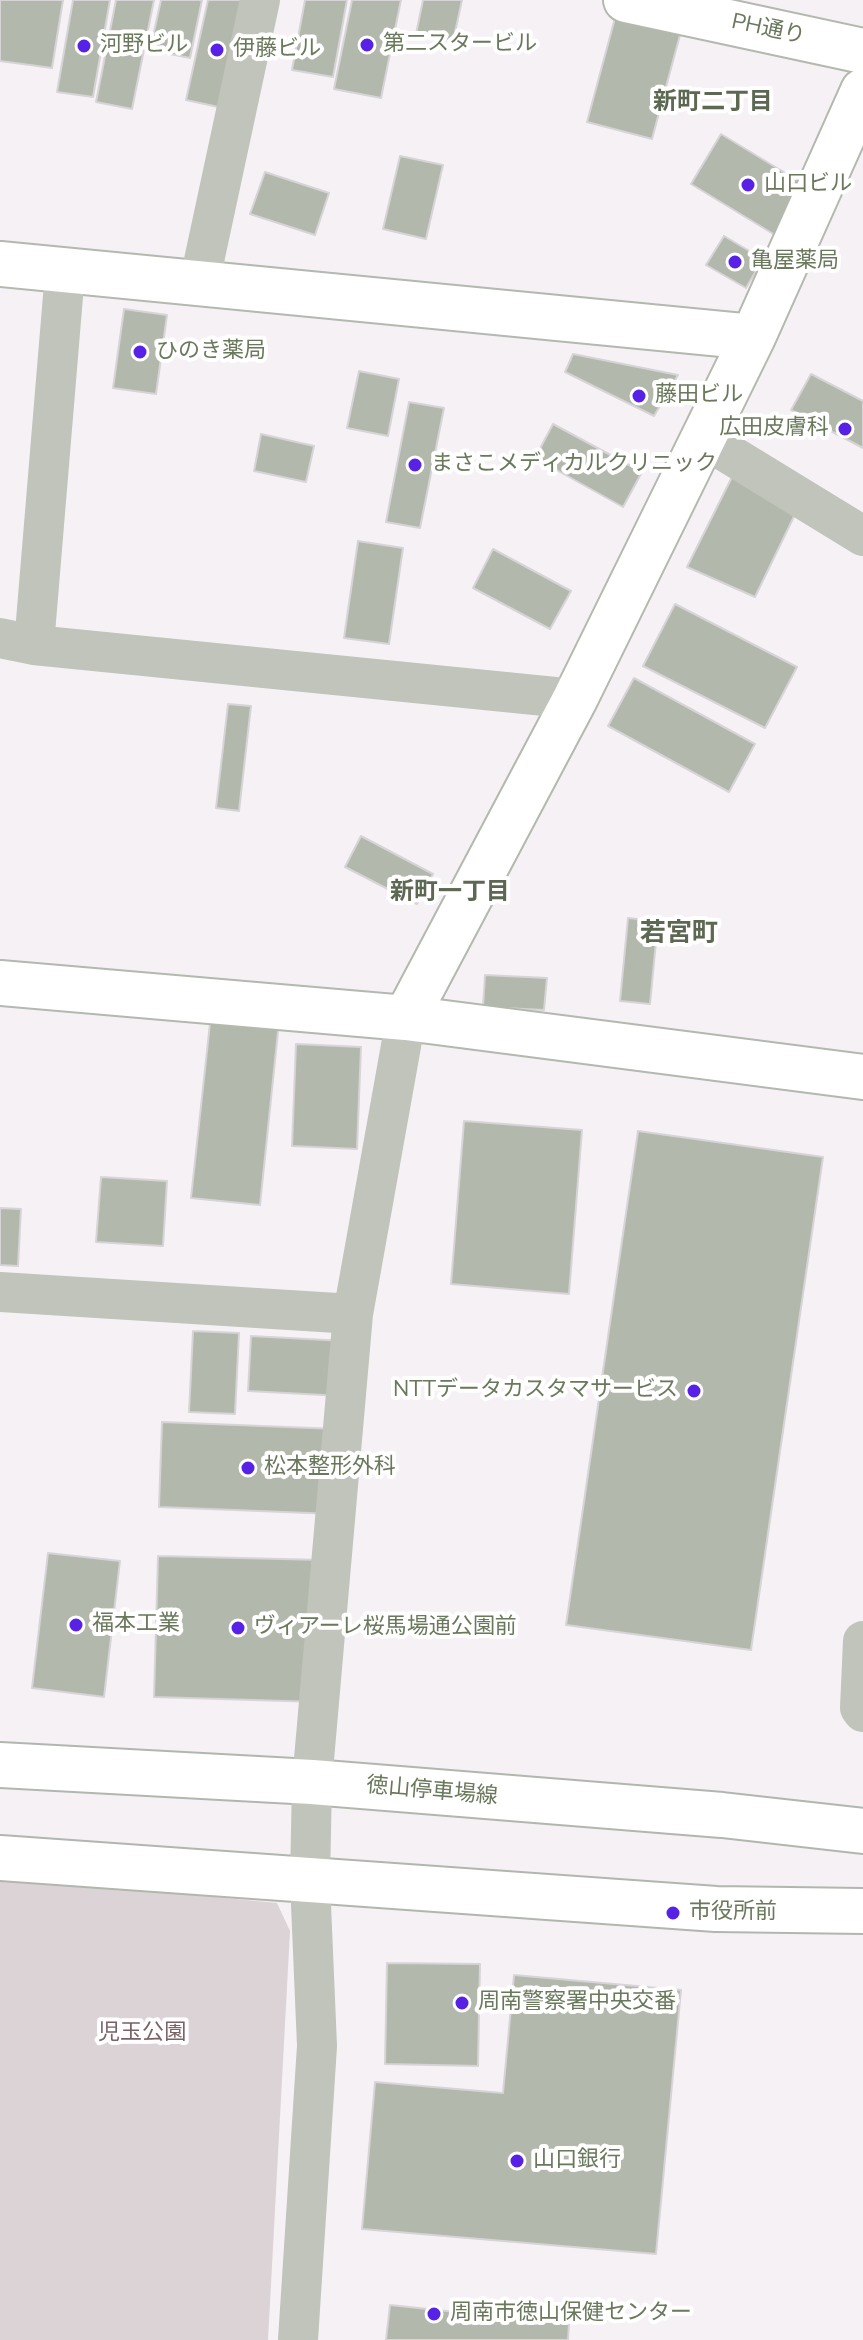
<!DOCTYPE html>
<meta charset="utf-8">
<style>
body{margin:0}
canvas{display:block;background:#f5f1f5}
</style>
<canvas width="863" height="2340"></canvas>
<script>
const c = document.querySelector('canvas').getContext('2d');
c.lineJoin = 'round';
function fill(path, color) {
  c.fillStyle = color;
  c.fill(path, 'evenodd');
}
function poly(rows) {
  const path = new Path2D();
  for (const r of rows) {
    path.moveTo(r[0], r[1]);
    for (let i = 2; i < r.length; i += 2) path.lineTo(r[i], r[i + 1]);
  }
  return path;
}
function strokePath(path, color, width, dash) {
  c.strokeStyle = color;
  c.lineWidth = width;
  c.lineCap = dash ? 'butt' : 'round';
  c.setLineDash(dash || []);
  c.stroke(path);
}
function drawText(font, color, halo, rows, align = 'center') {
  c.font = font + ' "Nunito Sans","Noto Sans JP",sans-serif';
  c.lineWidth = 8;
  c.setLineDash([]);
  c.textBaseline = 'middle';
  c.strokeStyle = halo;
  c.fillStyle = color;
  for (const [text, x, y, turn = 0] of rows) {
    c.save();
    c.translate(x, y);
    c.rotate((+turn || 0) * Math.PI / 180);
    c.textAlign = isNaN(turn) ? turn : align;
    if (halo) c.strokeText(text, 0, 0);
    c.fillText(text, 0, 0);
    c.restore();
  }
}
const green = poly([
 [0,1876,277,1903,290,1931,268,2340,0,2340]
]);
const building = poly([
 [63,0,52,68,0,61,0,0,63,0],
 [73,0,110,0,93,97,57,92,73,0],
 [116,0,154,0,132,109,96,102,116,0],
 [161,0,202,0,190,58,150,50,161,0],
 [208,0,247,0,223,108,186,100,208,0],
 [305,0,347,0,333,77,292,70,305,0],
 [352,0,401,0,381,98,334,89,352,0],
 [423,0,462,0,453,42,416,34,423,0],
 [615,18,680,35,652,139,587,122,615,18],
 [721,134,805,185,775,235,691,184,721,134],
 [400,156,443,165,426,239,383,229,400,156],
 [265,172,329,193,315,235,250,214,265,172],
 [724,236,763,259,746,288,706,265,724,236],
 [124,309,167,315,156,394,113,388,124,309],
 [573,354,678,375,654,416,565,372,573,354],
 [359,371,399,379,388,436,347,428,359,371],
 [811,374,863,401,863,448,791,410,811,374],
 [409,402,444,408,420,528,386,522,409,402],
 [553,424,642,472,623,507,535,458,553,424],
 [261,434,314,446,306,482,254,471,261,434],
 [735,471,801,502,755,597,687,567,735,471],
 [358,541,403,548,389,644,344,638,358,541],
 [493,549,571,591,550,629,473,588,493,549],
 [675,604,797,667,765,728,643,666,675,604],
 [634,678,755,744,729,792,608,726,634,678],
 [228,704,251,706,239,811,216,808,228,704],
 [361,836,433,874,417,904,345,867,361,836],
 [628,918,658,921,650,1004,620,1001,628,918],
 [485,975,547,978,544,1010,483,1007,485,975],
 [211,1014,279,1022,260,1205,191,1198,211,1014],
 [296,1044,361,1047,357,1149,292,1146,296,1044],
 [464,1121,582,1130,569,1294,451,1284,464,1121],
 [638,1131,823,1157,751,1650,566,1625,638,1131],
 [101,1177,167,1181,163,1246,96,1242,101,1177],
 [0,1208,21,1209,18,1266,0,1265,0,1208],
 [193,1331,239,1333,235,1414,189,1412,193,1331],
 [251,1336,345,1341,342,1396,248,1391,251,1336],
 [162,1422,337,1429,334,1514,159,1507,162,1422],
 [48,1553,120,1561,104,1697,32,1688,48,1553],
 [158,1556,323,1560,319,1702,154,1697,158,1556],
 [387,1963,480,1964,478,2066,385,2064,387,1963],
 [514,1975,681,1990,656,2254,362,2229,375,2082,503,2093,514,1975],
 [390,2305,569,2324,568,2340,386,2340,390,2305]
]);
const street = poly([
 [199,284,260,0],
 [703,438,863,536],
 [0,638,34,645,575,699],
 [34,645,65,272],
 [0,1292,353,1314],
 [863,1641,860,1708,863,1712],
 [298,2340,317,2046,310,1881,312,1782,353,1314,406,1018]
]);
const secondary = poly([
 [626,0,863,51],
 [0,264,753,337],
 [0,983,406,1018,863,1077],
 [406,1018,575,699,753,337,863,91]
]);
const primary = poly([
 [0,1765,312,1782,722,1815,863,1831],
 [0,1858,716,1909,863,1911]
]);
const markers = [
 [367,45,8,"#5821e6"],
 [84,46,8,"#5821e6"],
 [217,50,8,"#5821e6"],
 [748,185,8,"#5821e6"],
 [735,262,8,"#5821e6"],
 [140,352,8,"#5821e6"],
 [639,396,8,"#5821e6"],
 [845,429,8,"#5821e6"],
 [415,465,8,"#5821e6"],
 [694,1391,8,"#5821e6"],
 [248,1468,8,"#5821e6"],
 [76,1625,8,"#5821e6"],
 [238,1628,8,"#5821e6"],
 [673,1913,8,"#5821e6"],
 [462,2003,8,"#5821e6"],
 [517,2161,8,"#5821e6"],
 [434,2314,8,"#5821e6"]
];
const streetNames = [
 ["PH通り",768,30,12],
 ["徳山停車場線",432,1792,5]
];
const poiNames = [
 ["第二スタービル",383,45],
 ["河野ビル",100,46],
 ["伊藤ビル",233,50],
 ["山口ビル",764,185],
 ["亀屋薬局",751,262],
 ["ひのき薬局",156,352],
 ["藤田ビル",655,396],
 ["広田皮膚科",829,429,"right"],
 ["まさこメディカルクリニック",431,465],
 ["NTTデータカスタマサービス",678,1391,"right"],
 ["松本整形外科",264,1468],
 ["福本工業",92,1625],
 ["ヴィアーレ桜馬場通公園前",254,1628],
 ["市役所前",689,1913],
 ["周南警察署中央交番",478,2003],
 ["山口銀行",533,2161],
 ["周南市徳山保健センター",450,2314]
];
const parkNames = [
 ["児玉公園",142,2034]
];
const neighbourhoodNames = [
 ["新町二丁目",713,103],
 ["新町一丁目",450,893]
];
const quarterNames = [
 ["若宮町",679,935]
];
fill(green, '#dcd3d6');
fill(building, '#b3b8ac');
strokePath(building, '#d7d4d7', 2);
strokePath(secondary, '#b3b9ae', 48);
strokePath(primary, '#b2b7ad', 48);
strokePath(street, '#c0c4bb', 40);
strokePath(secondary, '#fff', 44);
strokePath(primary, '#fff', 44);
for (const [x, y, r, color] of markers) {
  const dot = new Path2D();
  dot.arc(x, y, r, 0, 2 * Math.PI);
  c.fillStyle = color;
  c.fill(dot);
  strokePath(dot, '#fff', 3);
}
drawText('22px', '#6a785c', '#fff', streetNames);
drawText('22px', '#6a785c', '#fff', poiNames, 'left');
drawText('22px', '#7a6366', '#fff', parkNames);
drawText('bold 24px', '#5d6852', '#fff', neighbourhoodNames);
drawText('bold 26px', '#5d6852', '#fff', quarterNames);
</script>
